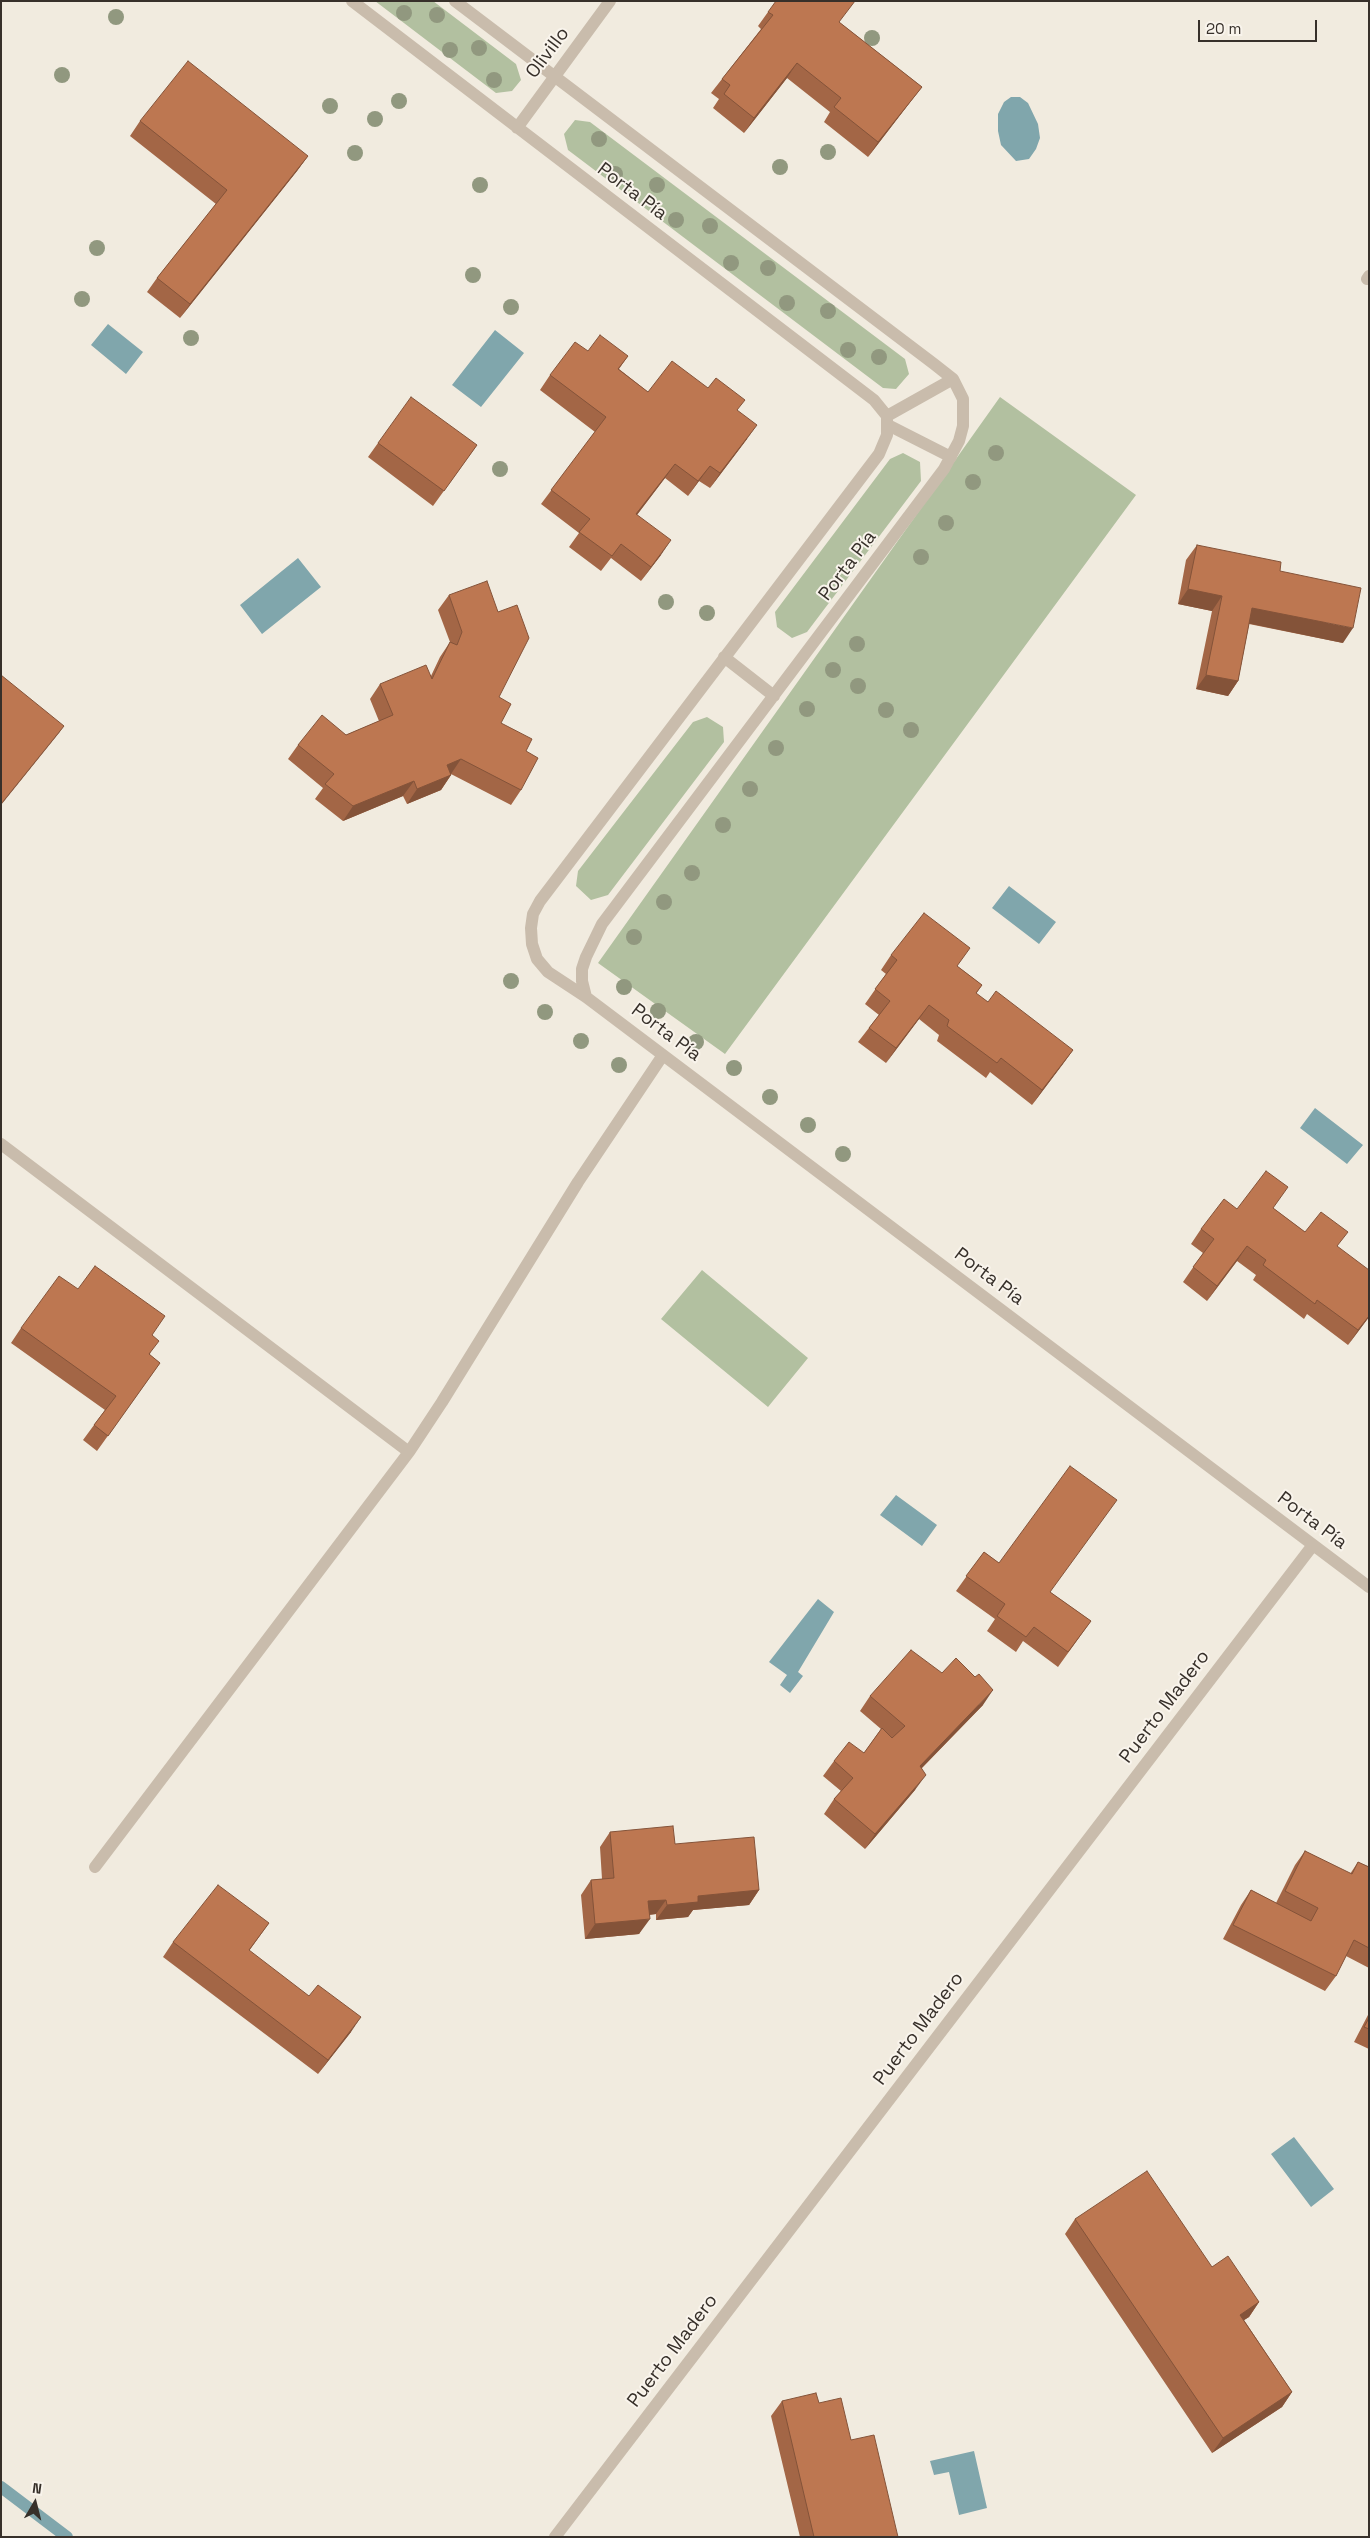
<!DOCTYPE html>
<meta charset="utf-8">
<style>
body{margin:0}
#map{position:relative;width:1370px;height:2538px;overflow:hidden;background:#f1ebdf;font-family:"Space Grotesk",sans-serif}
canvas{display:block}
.frame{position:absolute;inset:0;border:2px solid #37302a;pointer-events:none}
.north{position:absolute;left:10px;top:2478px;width:50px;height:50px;-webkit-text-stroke:4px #f9f4ec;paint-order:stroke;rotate:8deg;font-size:14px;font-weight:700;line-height:20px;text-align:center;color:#37302a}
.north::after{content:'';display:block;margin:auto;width:18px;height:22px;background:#37302a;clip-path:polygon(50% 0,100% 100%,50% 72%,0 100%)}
.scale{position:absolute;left:1198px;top:20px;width:119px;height:22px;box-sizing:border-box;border:2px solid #37302a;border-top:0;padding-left:6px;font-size:15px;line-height:18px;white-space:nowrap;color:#37302a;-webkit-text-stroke:4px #f9f4ec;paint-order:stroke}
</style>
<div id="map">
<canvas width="1370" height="2538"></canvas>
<div class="frame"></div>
<div class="north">N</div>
<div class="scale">20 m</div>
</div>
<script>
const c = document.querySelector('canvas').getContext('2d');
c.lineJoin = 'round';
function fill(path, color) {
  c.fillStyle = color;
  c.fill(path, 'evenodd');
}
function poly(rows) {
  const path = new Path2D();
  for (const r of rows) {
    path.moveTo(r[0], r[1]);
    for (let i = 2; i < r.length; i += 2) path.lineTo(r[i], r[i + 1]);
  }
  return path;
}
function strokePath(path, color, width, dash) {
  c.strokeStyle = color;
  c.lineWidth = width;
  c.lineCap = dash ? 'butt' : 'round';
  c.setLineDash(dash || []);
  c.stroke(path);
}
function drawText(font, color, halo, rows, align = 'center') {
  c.font = font + ' "Space Grotesk",sans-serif';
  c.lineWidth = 4;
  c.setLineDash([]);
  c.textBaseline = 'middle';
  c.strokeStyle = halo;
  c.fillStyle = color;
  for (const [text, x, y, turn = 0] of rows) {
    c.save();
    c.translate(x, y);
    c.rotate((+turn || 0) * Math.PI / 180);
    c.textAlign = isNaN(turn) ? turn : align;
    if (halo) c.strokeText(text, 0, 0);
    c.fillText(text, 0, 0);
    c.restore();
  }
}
const green = poly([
 [375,1,433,1,516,64,521,80,512,91,496,93],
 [575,120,590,122,905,359,909,374,896,389,883,388,568,150,564,134],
 [1000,397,1136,495,725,1054,598,963],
 [903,453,920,462,921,481,807,632,792,638,777,627,775,612,890,459],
 [707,717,723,727,724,742,608,895,591,900,576,886,578,871,693,722],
 [702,1270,808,1358,768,1407,661,1319]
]);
const water = poly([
 [1011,97,1020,97,1028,103,1038,124,1040,138,1036,149,1029,159,1016,161,1001,145,998,131,998,114,1004,102],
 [108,324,143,352,126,374,91,345],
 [495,330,524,353,481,407,452,385],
 [298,558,321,587,262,634,240,605],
 [1009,886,1056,922,1039,944,992,908],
 [1315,1108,1363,1145,1347,1164,1300,1128],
 [896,1495,937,1525,922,1546,880,1515],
 [818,1599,834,1612,798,1672,803,1676,790,1693,780,1685,787,1675,769,1662],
 [1294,2137,1334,2189,1311,2207,1271,2154],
 [974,2451,987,2508,959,2515,949,2472,934,2475,930,2461]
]);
const stream = poly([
 [1,2487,67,2537]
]);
const minor = poly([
 [352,1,874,400,887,416,887,435,879,454,540,901,533,914,531,928,532,944,537,959,548,972,586,997,1369,1587],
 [455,1,934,364,953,379,963,399,963,426,959,441,944,469,602,924,586,957,582,969,582,981,586,997],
 [517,128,610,1],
 [1367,279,1369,276],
 [887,416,953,379],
 [888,425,951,457],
 [724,657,774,696],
 [1,1144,409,1452],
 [95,1867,409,1452,442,1402,578,1182,663,1055],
 [555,2537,1313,1545]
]);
const trees = [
 [404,13],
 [437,15],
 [116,17],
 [872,38],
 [479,48],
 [450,50],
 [62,75],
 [494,80],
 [399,101],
 [330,106],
 [375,119],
 [599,139],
 [828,152],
 [355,153],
 [780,167],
 [615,174],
 [480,185],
 [657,185],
 [676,220],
 [710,226],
 [97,248],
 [731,263],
 [768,268],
 [473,275],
 [82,299],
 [787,303],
 [511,307],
 [828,311],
 [191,338],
 [848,350],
 [879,357],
 [996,453],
 [500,469],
 [973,482],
 [946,523],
 [921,557],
 [666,602],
 [707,613],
 [857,644],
 [833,670],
 [858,686],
 [807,709],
 [886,710],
 [911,730],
 [776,748],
 [750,789],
 [723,825],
 [692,873],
 [664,902],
 [634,937],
 [511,981],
 [624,987],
 [658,1011],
 [545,1012],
 [581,1041],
 [696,1042],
 [619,1065],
 [734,1068],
 [770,1097],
 [808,1125],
 [843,1154]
];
const wall = poly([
 [768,12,839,22,922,87,911,101,868,157,824,122,830,112,787,78,744,133,713,108,719,99,711,93,722,79,761,29,758,26],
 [140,121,308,156,297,171,180,318,147,292,157,278,216,204,130,136],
 [588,351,628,356,619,369,648,392,738,411,747,439,710,488,699,481,688,496,665,478,637,515,661,555,641,581,611,558,601,571,569,547,579,533,541,504,595,432,540,390,550,375],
 [378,443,477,445,433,506,368,457],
 [1197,545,1280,571,1343,643,1249,624,1238,681,1228,696,1196,689,1212,611,1178,604,1186,560],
 [449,595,499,697,501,723,526,751,521,790,511,805,451,774,451,775,441,790,407,804,403,796,343,821,315,799,323,788,288,759,298,745,346,735,379,721,370,699,380,684,431,676,440,657,450,642,438,610],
 [891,955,957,966,982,985,976,994,988,1002,1073,1050,1032,1105,990,1072,986,1078,937,1041,939,1035,919,1019,886,1063,858,1042,879,1015,865,1004,886,974,881,970],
 [1273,1208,1305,1232,1337,1247,1369,1317,1348,1345,1307,1314,1304,1319,1253,1280,1256,1275,1237,1261,1207,1301,1183,1282,1203,1253,1191,1244,1201,1229,1237,1209],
 [78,1289,152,1335,150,1355,160,1363,97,1451,83,1440,105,1410,11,1343,21,1328],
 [984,1552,999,1563,1050,1592,1091,1621,1058,1667,1023,1641,1016,1652,987,1631,995,1619,956,1591],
 [870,1696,983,1705,921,1769,915,1790,865,1849,824,1814,834,1799,841,1791,823,1776,834,1761,864,1753,881,1729,860,1711],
 [610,1832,675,1844,759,1890,749,1905,693,1910,688,1917,656,1920,656,1914,649,1915,639,1934,585,1939,581,1895,591,1880,602,1879,600,1847],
 [1305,1851,1350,1874,1358,1862,1369,1867,1369,1968,1346,1956,1336,1976,1325,1991,1223,1939,1241,1905,1251,1890,1276,1903,1295,1865],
 [269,1923,249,1951,351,2032,318,2074,163,1957,173,1942],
 [1369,2013,1369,2049,1354,2042],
 [1075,2219,1212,2267,1259,2302,1249,2317,1244,2320,1292,2392,1282,2407,1212,2453,1065,2234],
 [782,2401,819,2403,851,2440,898,2537,800,2537,771,2416]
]);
const shadedWall = poly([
 [797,63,787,78,744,133,754,118],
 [922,87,911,101,868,157,878,142],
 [308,156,297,171,180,318,190,304],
 [757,425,747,439,710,488,720,473],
 [675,464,665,478,626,529,636,514],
 [710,466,688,496,698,481],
 [671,540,661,555,641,581,651,567],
 [1188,589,1222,596,1212,611,1178,604],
 [1252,608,1353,628,1343,643,1242,622],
 [1206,675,1238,681,1228,696,1196,689],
 [64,726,59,733,1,805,1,804],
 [461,759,451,774,437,780,447,765],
 [451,775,441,790,407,804,417,789],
 [414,781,403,796,343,821,353,806],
 [929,1005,919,1019,886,1063,896,1048],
 [1073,1050,1063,1064,1032,1105,1042,1090],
 [1247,1246,1237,1261,1207,1301,1217,1286],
 [1369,1316,1369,1317,1348,1345,1358,1330],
 [993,1690,983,1705,909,1781,920,1766],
 [926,1775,915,1790,865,1849,875,1834],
 [759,1890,749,1905,693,1910,688,1917,656,1920,667,1905,698,1896],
 [666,1900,656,1914,637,1916,648,1901],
 [650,1919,639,1934,585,1939,595,1924],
 [361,2017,351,2032,318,2074,328,2060],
 [1259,2302,1249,2317,1230,2329,1240,2315],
 [1292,2392,1282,2407,1212,2453,1223,2438]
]);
const building = poly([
 [776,1,855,1,839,22,922,87,878,142,834,107,841,98,797,63,754,118,724,94,730,85,722,79,773,15,768,12,776,1],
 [188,61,308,156,190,304,157,278,227,190,140,121,188,61],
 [600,335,628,356,618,369,648,392,672,361,708,388,716,378,745,400,737,410,757,425,720,473,710,466,698,481,675,464,636,514,671,540,651,567,621,544,612,556,579,532,590,519,551,490,606,417,550,375,575,342,588,351,600,335],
 [411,397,477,445,444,491,378,443,411,397],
 [1197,545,1281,562,1280,571,1361,588,1353,628,1252,608,1238,681,1206,675,1222,596,1188,589,1197,545],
 [487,581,498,612,517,605,529,638,499,697,511,704,501,723,532,739,526,751,538,758,521,790,461,759,447,765,451,775,417,789,414,781,353,806,325,784,334,774,298,745,322,715,346,735,393,715,380,684,426,665,432,679,450,642,457,645,462,632,449,595,487,581],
 [1,675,64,726,1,804,1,675],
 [924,913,970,948,957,966,982,985,976,993,988,1002,996,991,1073,1050,1042,1090,1001,1058,997,1063,947,1026,949,1020,929,1005,896,1048,869,1028,890,1001,875,989,897,960,891,955,924,913],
 [1266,1171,1288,1187,1273,1208,1305,1232,1321,1212,1348,1232,1337,1246,1369,1270,1369,1316,1358,1330,1317,1300,1315,1304,1263,1265,1266,1260,1247,1246,1217,1286,1193,1267,1214,1239,1201,1229,1224,1199,1237,1209,1266,1171],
 [95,1266,165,1316,152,1335,159,1341,149,1354,160,1363,108,1436,94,1425,116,1396,21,1328,59,1276,78,1289,95,1266],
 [1070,1466,1117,1500,1050,1592,1091,1621,1068,1652,1034,1627,1026,1637,997,1616,1005,1604,966,1576,984,1552,999,1563,1070,1466],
 [911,1650,942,1673,956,1658,975,1677,979,1674,993,1690,920,1766,926,1775,875,1834,834,1799,853,1778,834,1761,849,1742,864,1753,882,1728,892,1738,905,1726,870,1696,911,1650],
 [673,1826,675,1844,754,1837,759,1890,698,1896,698,1902,667,1905,666,1900,648,1901,650,1919,595,1924,591,1880,614,1878,610,1832,673,1826],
 [1305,1851,1352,1874,1358,1862,1369,1867,1369,1948,1354,1940,1336,1976,1233,1925,1251,1890,1311,1921,1318,1908,1285,1891,1305,1851],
 [218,1885,269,1923,249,1950,309,1996,318,1985,361,2017,328,2060,173,1942,218,1885],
 [1369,2018,1369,2029,1364,2027,1369,2018],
 [1147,2171,1212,2267,1228,2256,1259,2302,1240,2315,1292,2392,1223,2438,1075,2219,1147,2171],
 [816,2393,819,2403,841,2398,851,2440,874,2435,898,2537,814,2537,782,2401,816,2393]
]);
const streetNames = [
 ["Olivillo",548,53,-53],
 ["Porta Pía",632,192,37],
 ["Porta Pía",848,566,-53],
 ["Porta Pía",666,1033,37],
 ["Porta Pía",989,1277,37],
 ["Porta Pía",1312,1521,37],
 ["Puerto Madero",1165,1707,-53],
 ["Puerto Madero",919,2029,-53],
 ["Puerto Madero",673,2351,-53]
];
fill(green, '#b2c0a0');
fill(water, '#80a6ac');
strokePath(stream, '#80a6ac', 12);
strokePath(minor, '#c9bcac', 12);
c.fillStyle = '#91987f';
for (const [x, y] of trees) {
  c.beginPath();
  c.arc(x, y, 8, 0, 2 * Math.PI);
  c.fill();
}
fill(wall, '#a36646');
fill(shadedWall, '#845339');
fill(building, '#bd7751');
strokePath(building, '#845339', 1);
drawText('19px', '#37302a', '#f9f4ec', streetNames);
</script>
